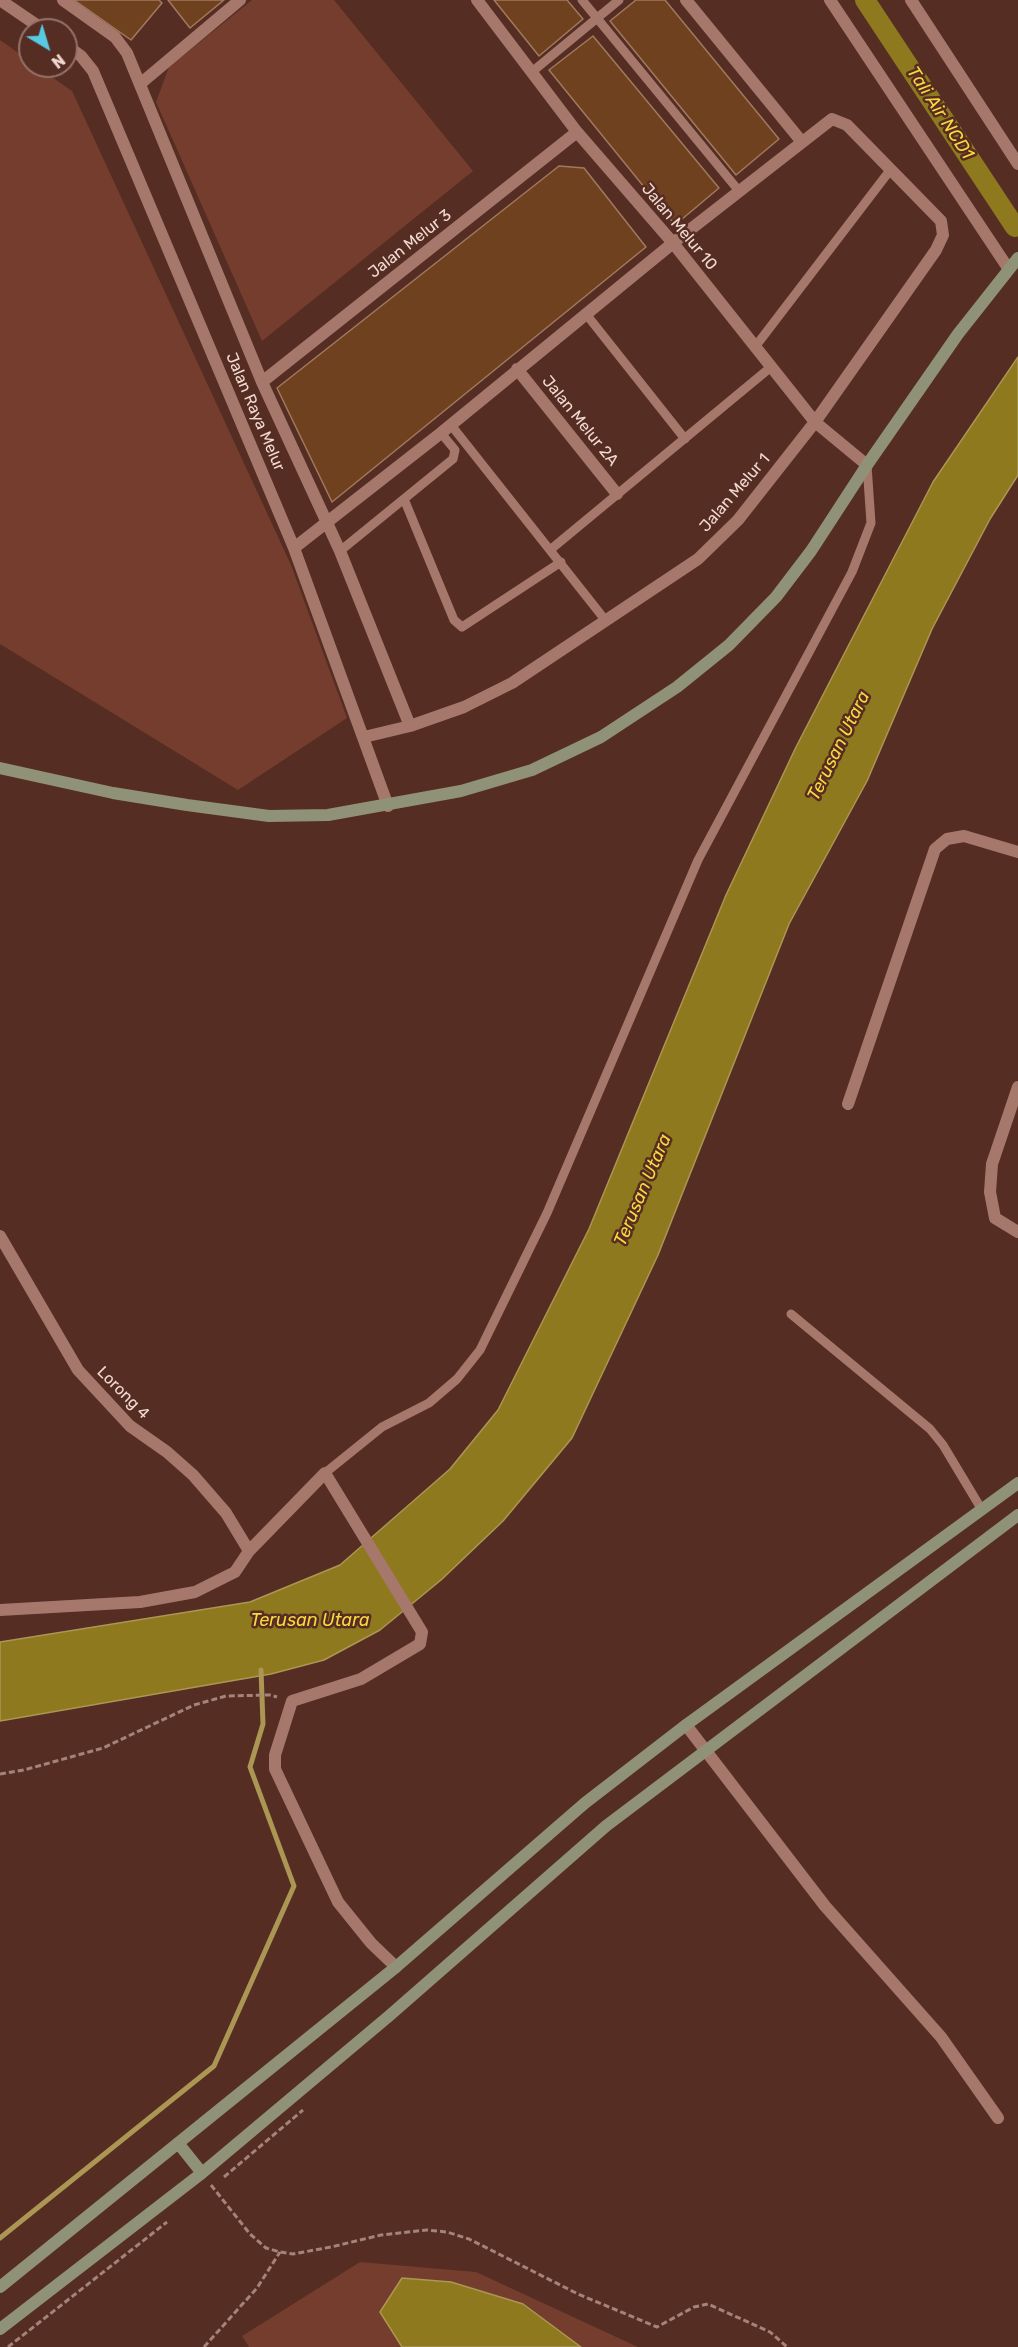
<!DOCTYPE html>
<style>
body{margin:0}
#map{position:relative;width:1018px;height:2347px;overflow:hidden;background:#552d23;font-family:Rubik,sans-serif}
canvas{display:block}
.north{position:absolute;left:18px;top:18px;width:60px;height:60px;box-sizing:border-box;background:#552d23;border:2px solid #947269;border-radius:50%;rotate:142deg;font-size:16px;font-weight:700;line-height:24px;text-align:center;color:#f2d9d1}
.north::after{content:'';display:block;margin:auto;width:21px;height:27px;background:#58c9e3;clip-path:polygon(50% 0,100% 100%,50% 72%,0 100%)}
</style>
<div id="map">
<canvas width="1018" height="2347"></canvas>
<div class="north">N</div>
</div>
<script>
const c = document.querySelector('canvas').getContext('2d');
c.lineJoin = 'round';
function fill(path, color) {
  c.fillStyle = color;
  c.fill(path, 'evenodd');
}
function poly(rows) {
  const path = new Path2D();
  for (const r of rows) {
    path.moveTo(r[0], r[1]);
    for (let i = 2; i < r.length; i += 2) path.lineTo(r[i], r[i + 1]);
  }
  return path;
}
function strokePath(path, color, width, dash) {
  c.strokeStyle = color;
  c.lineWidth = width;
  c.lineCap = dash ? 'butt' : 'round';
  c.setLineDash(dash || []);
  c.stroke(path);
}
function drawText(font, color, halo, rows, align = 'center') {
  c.font = font + ' Rubik,sans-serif';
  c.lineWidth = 5;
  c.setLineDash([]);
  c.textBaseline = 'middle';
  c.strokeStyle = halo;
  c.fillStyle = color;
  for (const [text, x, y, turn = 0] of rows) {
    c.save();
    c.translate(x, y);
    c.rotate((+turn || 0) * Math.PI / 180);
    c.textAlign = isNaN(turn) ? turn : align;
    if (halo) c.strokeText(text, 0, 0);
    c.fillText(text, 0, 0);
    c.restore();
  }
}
const green = poly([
 [252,0,334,0,473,171,262,341,156,102,169,67],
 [0,40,30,61,30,66,36,66,72,91,291,565,347,718,238,790,0,644],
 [360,2262,476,2272,638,2347,581,2347,523,2304,380,2312,402,2347,249,2347,242,2336]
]);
const water = poly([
 [1018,357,1018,475,990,519,932,629,867,781,789,924,658,1255,572,1438,503,1521,441,1580,380,1630,324,1660,271,1674,0,1721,0,1642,250,1602,340,1565,450,1469,498,1410,589,1229,726,895,796,747,933,482,1018,357],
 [402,2278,451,2282,523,2304,581,2347,402,2347,380,2312,402,2278]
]);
const stream = poly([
 [0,2238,214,2066,294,1886,250,1767,263,1724,261,1670]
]);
const canal = poly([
 [865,0,1015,227]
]);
const building = poly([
 [74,0,159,0,162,3,131,40,74,0],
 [168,0,224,0,190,28,168,0],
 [494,0,567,0,583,19,539,56,494,0],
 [636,0,665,0,779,139,736,175,610,21,636,0],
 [593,36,719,188,675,225,549,70,593,36],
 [559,166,584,168,646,247,332,502,277,388,559,166]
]);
const path = poly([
 [0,1774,24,1770,103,1748,194,1705,226,1696,270,1695,277,1697],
 [224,2177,303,2110],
 [211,2185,250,2234,266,2248,280,2252,293,2254,331,2247,381,2235,427,2230,447,2232,469,2239,578,2294,657,2327,694,2307,708,2304,770,2332,787,2347],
 [8,2347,167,2222],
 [204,2347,257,2288,280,2252]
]);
const lane = poly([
 [582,0,739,191],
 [533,71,619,0],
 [586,314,685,439],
 [755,347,891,169],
 [451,425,606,621],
 [404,499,454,620,462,627,561,562],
 [550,550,771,367],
 [340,551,453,459,455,450,441,433],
 [791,1314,930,1429,943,1445,982,1510],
 [325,1473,382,1427,429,1403,457,1379,480,1350,547,1213,698,860,852,572,871,523,867,465]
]);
const street = poly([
 [0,0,44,30],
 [63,0,115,37,127,53,262,382,340,551,410,726],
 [477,0,577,132,673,243,815,422,867,465],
 [686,0,802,142],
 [830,0,1008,268],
 [911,0,1018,164],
 [66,45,81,56,93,71,294,548,388,806],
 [140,84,240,0],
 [517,369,617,494],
 [262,382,577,132],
 [294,548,441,433,673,243,832,119,847,125,941,221,943,235,936,250,815,422,738,520,698,559,512,683,464,707,410,726,364,737],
 [1018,1087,992,1164,990,1192,995,1218,1018,1232],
 [848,1104,935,849,947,839,964,836,1018,852],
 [0,1236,78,1370,130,1426,167,1452,193,1475,226,1513,249,1551],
 [0,1610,140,1602,195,1592,235,1572,249,1551,325,1473,422,1632,420,1644,361,1679,292,1701,275,1755,275,1769,338,1902,371,1943,396,1967],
 [686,1725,825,1906,941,2037,998,2118]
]);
const secondary = poly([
 [0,768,113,793,187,805,269,816,328,815,461,791,532,770,601,737,677,687,729,645,776,597,811,551,867,465,958,334,1018,258],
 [178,2143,202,2173],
 [0,2287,396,1967,585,1803,686,1725,1018,1483],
 [0,2329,202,2173,389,2016,606,1826,1018,1515]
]);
const streetNames = [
 ["Jalan Melur 10",679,227,50],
 ["Jalan Melur 3",410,244,-38],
 ["Jalan Raya Melur",255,412,67],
 ["Jalan Melur 2A",580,421,51],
 ["Jalan Melur 1",735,493,-49],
 ["Lorong 4",123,1393,45]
];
const waterNames = [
 ["Tali Air NCD1",940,113,57],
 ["Terusan Utara",839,746,-64],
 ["Terusan Utara",643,1190,-67],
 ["Terusan Utara",310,1621]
];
fill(green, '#753d2e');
fill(water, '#8e791e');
strokePath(water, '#ac9654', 1.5);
strokePath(stream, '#ac9654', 5);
strokePath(canal, '#8e791e', 20);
fill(building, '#70411e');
strokePath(building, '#a07a60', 1.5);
strokePath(path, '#a3837a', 3, [6, 3]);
strokePath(lane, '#a6786c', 9);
strokePath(street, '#a6786c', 12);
strokePath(secondary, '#8f9276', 12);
drawText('16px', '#f2d9d1', '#552d23', streetNames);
drawText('italic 18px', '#fad83e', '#552d23', waterNames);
</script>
